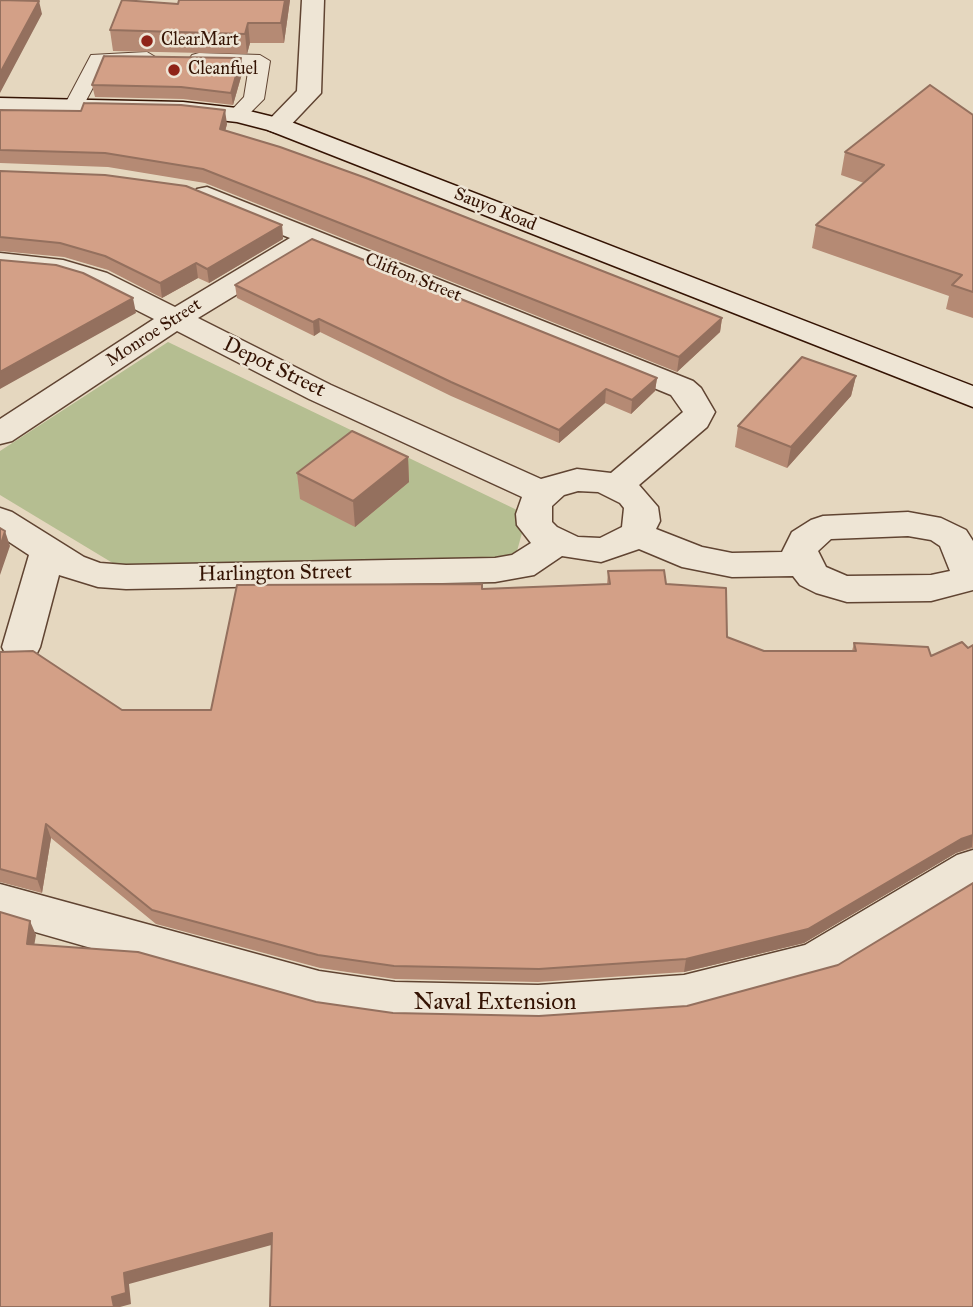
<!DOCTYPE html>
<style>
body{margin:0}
canvas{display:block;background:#e5d7bf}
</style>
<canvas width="973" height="1307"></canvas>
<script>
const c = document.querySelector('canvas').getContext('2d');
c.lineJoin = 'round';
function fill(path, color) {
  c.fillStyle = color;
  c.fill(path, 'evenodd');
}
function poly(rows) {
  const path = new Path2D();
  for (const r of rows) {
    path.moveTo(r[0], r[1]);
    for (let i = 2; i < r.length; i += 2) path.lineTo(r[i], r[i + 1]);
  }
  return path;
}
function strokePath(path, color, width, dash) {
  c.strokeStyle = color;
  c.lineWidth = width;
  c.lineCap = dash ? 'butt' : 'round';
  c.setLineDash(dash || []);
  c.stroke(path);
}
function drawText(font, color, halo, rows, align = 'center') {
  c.font = font + ' "IM FELL Great Primer",serif';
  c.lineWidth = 5;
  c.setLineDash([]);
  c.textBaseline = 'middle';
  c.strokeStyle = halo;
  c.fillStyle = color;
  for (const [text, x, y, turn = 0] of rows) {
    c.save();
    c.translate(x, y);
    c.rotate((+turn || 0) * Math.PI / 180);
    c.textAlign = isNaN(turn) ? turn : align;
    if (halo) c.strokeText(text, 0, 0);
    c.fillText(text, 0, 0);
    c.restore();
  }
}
const green = poly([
 [168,342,517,510,522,533,517,551,502,562,116,565,0,495,0,451]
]);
const lane = poly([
 [147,52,157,58,154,62,105,65,81,110,74,112,64,106,91,55,147,52],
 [199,53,260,55,270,61,264,99,244,119,237,121,227,115,244,97,249,66,192,63,189,59,192,55,199,53]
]);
const street = poly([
 [302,0,324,0,321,93,286,130,277,133,268,130,264,125,297,91,302,0],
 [207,187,693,381,701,388,715,412,707,427,639,485,658,507,660,521,656,529,702,547,732,553,782,552,792,532,811,520,823,516,908,512,941,518,966,530,973,541,973,590,931,601,847,602,816,593,800,585,793,576,732,577,682,567,639,549,601,562,562,556,534,575,495,582,126,589,98,587,59,575,40,647,35,657,21,661,7,657,2,647,29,555,0,536,0,508,12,512,84,557,100,563,126,565,495,558,512,555,531,543,517,525,516,514,522,497,309,399,177,331,12,441,0,444,0,419,154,319,87,285,60,277,0,271,0,253,63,260,107,273,175,307,290,238,197,201,194,195,197,189,207,187],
 [313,248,671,395,683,412,611,473,577,469,541,479,331,385,198,318,313,248],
 [578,491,598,492,620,503,624,508,622,527,600,538,578,537,557,527,552,522,552,506,564,495,578,491],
 [908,536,931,540,940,546,950,571,931,575,847,576,826,567,818,551,831,539,908,536],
 [973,850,973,890,832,976,684,1017,538,1027,395,1024,319,1013,0,922,0,884,319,971,395,982,538,985,684,975,805,945,957,855,973,850]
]);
const secondary = poly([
 [0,98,183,102,237,108,286,120,973,386,973,407,268,130,237,122,183,116,0,112,0,98]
]);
const wall = poly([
 [179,0,290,0,284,43,250,43,247,54,113,51,110,30,178,4],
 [243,70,233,105,183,99,95,97,92,85],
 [0,110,227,124,225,131,722,318,720,332,677,372,205,183,108,167,0,163],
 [973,115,973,318,946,309,949,296,812,248,816,225,864,183,841,175,845,152],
 [0,171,282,225,283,239,209,283,198,278,162,298,108,270,64,257,0,251],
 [235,285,657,378,655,391,631,414,605,403,559,443,451,396,320,332,314,336,237,298],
 [856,376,851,396,787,468,735,447,738,426],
 [408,457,409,482,355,527,300,499,297,473],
 [608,571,666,584,727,637,764,651,852,651,854,643,931,656,968,648,973,645,973,848,956,853,804,943,684,972,538,982,395,979,320,968,156,924,51,838,42,893,0,882,0,652,122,710,211,710,482,589,607,585]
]);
const shadedWall = poly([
 [285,0,290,0,284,43,281,23],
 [39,1,42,14,0,93,0,73],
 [248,23,250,43,247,54,245,34],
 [241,58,243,70,233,105,231,93],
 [225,110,227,124,222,143,220,129],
 [282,225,283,239,209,283,207,269],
 [196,263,198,278,162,298,160,283],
 [133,298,136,313,0,389,0,372],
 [722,318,720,332,677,372,679,357],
 [319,319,320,332,314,336,313,322],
 [856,376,851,396,787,468,791,447],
 [657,378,655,391,631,414,632,400],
 [606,389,605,403,559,443,559,430],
 [408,457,409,482,355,527,353,501],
 [5,531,10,546,0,575,0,547],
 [46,824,51,838,42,893,37,879],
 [973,835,972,847,956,853,804,943,684,972,686,959,961,839],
 [30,921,36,935,32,958,27,944],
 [272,1233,275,1244,129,1284,131,1304,120,1307,114,1307,112,1297,124,1273]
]);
const building = poly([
 [0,0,39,1,0,73,0,0],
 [122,0,178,4,179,0,285,0,281,23,248,23,245,34,110,30,122,0],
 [104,56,241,58,231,93,181,87,92,85,104,56],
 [930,85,973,115,973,292,952,285,962,275,816,225,884,165,845,152,930,85],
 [84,103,181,105,225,110,220,129,280,147,366,178,722,318,679,357,203,169,105,153,0,150,0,110,81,111,84,103],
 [0,171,105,175,186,186,282,225,207,269,196,263,160,283,105,256,60,243,0,237,0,171],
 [312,239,657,378,632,400,606,389,559,430,451,382,319,319,313,322,235,285,312,239],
 [0,260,56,265,83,273,133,298,0,372,0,260],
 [802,357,856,376,791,447,738,426,802,357],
 [352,431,408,457,353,501,297,473,352,431],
 [0,528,5,531,0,547,0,528],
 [664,570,666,584,726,588,727,637,764,651,856,651,854,643,928,647,931,656,962,642,968,648,973,645,973,835,961,839,808,929,686,959,539,969,394,966,318,955,152,910,46,824,37,879,0,869,0,652,33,651,122,710,211,710,237,585,482,584,482,589,610,584,608,571,664,570],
 [973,883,973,1307,270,1307,272,1233,124,1273,126,1293,112,1297,114,1307,0,1307,0,912,30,921,27,944,138,952,316,1002,393,1013,539,1016,687,1006,838,965,973,883]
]);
const markers = [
 [147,41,7,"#8f2418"],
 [174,70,7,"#8f2418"]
];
const farPoinames = [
 ["ClearMart",161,41],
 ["Cleanfuel",188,70]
];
const farStreetnames = [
 ["Sauyo Road",495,210,22],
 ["Clifton Street",413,278,22],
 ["Monroe Street",154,333,-33]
];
const streetNames = [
 ["Depot Street",274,368,26],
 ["Harlington Street",275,574,-1]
];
const nearStreetnames = [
 ["Naval Extension",495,1003]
];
fill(green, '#b5be91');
strokePath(lane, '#604432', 2);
strokePath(street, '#604432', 3);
strokePath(secondary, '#341303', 3);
fill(lane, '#eee5d5');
fill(street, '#eee5d5');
fill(secondary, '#eee5d5');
fill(wall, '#b58a74');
fill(shadedWall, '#94705e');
fill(building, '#d3a087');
strokePath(building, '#94705e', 2);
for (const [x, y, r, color] of markers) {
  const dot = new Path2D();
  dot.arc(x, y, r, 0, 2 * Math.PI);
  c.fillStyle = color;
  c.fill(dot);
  strokePath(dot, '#eee5d5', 2.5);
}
drawText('18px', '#341303', '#eee5d5', farPoinames, 'left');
drawText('18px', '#341303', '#eee5d5', farStreetnames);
drawText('21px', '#341303', '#eee5d5', streetNames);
drawText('24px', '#341303', '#eee5d5', nearStreetnames);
</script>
